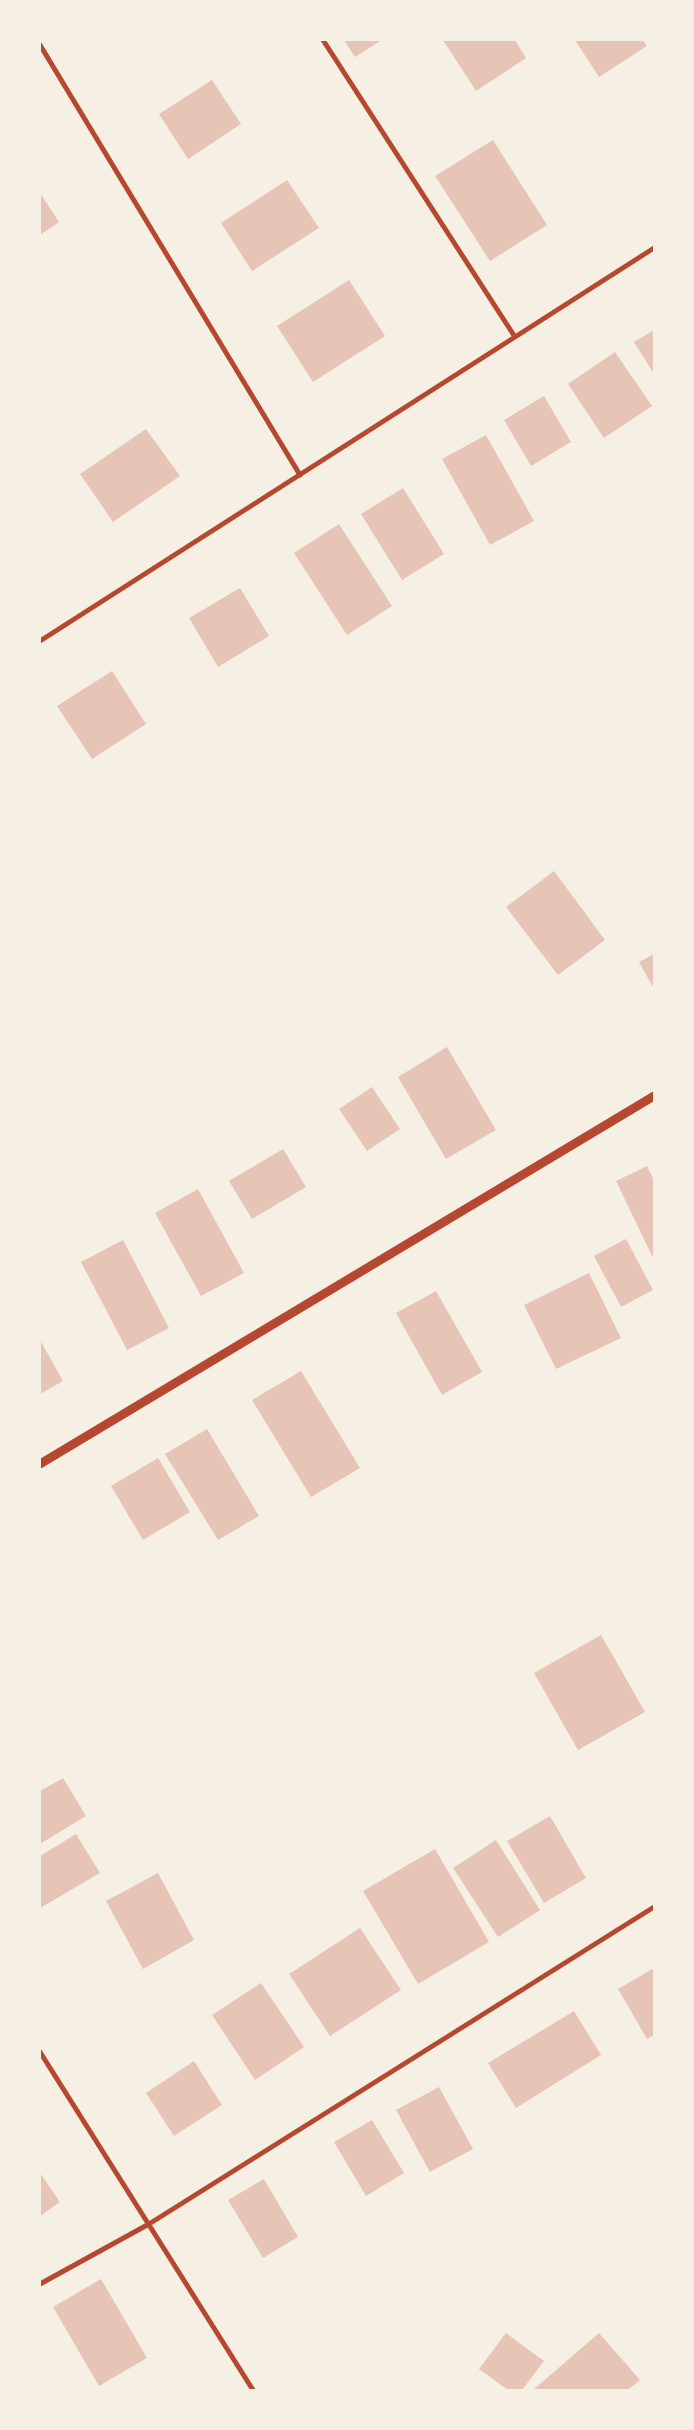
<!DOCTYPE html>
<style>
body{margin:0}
#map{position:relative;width:694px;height:2430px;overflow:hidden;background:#f6efe4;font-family:"Golos Text",sans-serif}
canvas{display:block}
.frame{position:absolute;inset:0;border:41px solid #f6efe4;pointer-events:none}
</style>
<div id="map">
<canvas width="694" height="2430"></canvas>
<div class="frame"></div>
</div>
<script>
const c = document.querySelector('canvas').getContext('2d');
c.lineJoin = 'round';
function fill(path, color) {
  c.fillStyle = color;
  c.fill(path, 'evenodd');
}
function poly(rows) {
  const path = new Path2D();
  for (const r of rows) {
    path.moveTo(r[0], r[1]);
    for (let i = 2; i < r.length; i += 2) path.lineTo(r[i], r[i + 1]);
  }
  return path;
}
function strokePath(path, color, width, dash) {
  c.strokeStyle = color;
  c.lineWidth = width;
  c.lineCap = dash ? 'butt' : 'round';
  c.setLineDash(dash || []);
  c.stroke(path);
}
const building = poly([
 [344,40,382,40,355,57],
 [443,40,515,40,526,58,476,91],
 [575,40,643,40,647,46,599,77],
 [212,80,241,124,188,159,159,114],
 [493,140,547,225,490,261,435,176],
 [287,180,319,228,252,271,221,223],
 [40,193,59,222,40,235],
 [349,280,385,336,313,382,277,326],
 [654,330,654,374,634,342],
 [615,352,652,406,604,438,568,384],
 [544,396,571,442,531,466,504,420],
 [146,429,180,476,113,522,80,474],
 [486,435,534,521,490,545,442,459],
 [403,488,444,554,402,580,361,514],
 [339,524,392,606,347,635,294,553],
 [240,588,269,636,218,667,189,618],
 [112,671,146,724,92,759,57,706],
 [554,871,605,940,558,975,506,907],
 [654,954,654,989,639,962],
 [447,1047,496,1130,446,1159,398,1077],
 [372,1087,400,1129,367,1151,339,1109],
 [283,1149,306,1187,252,1219,229,1181],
 [647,1166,654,1180,654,1260,616,1181],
 [198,1189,244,1273,201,1296,155,1213],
 [626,1239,653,1290,621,1307,594,1256],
 [123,1240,169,1328,127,1350,81,1262],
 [589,1273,621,1338,556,1369,524,1305],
 [436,1291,482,1372,442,1395,396,1313],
 [40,1340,63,1381,40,1394],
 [301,1371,360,1468,311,1497,252,1400],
 [207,1429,259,1516,218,1540,165,1454],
 [158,1458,190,1512,143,1540,111,1486],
 [601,1635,645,1712,578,1750,534,1673],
 [63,1778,86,1816,40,1844,40,1791],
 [550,1816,586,1878,544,1903,507,1841],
 [76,1834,100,1873,40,1908,40,1856],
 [496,1840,540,1910,498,1937,453,1868],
 [435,1849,489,1942,418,1984,363,1891],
 [158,1873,194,1940,143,1969,106,1901],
 [360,1928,401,1990,330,2036,289,1974],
 [654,1968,654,2035,647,2039,618,1989],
 [261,1983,304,2047,255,2080,212,2015],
 [574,2011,601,2055,516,2108,488,2063],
 [194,2061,222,2105,174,2136,146,2093],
 [439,2087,473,2149,430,2172,396,2110],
 [372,2120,404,2173,366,2196,334,2142],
 [40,2173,60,2202,40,2216],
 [264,2179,298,2237,263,2258,228,2200],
 [101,2279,147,2358,99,2386,53,2307],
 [506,2333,544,2361,522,2390,508,2390,479,2369],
 [599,2333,640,2380,628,2390,533,2390]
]);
const minor = poly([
 [323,40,515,337],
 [40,45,300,475],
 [40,641,654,248],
 [40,2052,253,2390],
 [40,2284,149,2224,654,1907]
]);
const tertiary = poly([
 [40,1464,654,1096]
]);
fill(building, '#e6c5b7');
strokePath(minor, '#b5482f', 5);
strokePath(tertiary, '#b5482f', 9);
</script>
